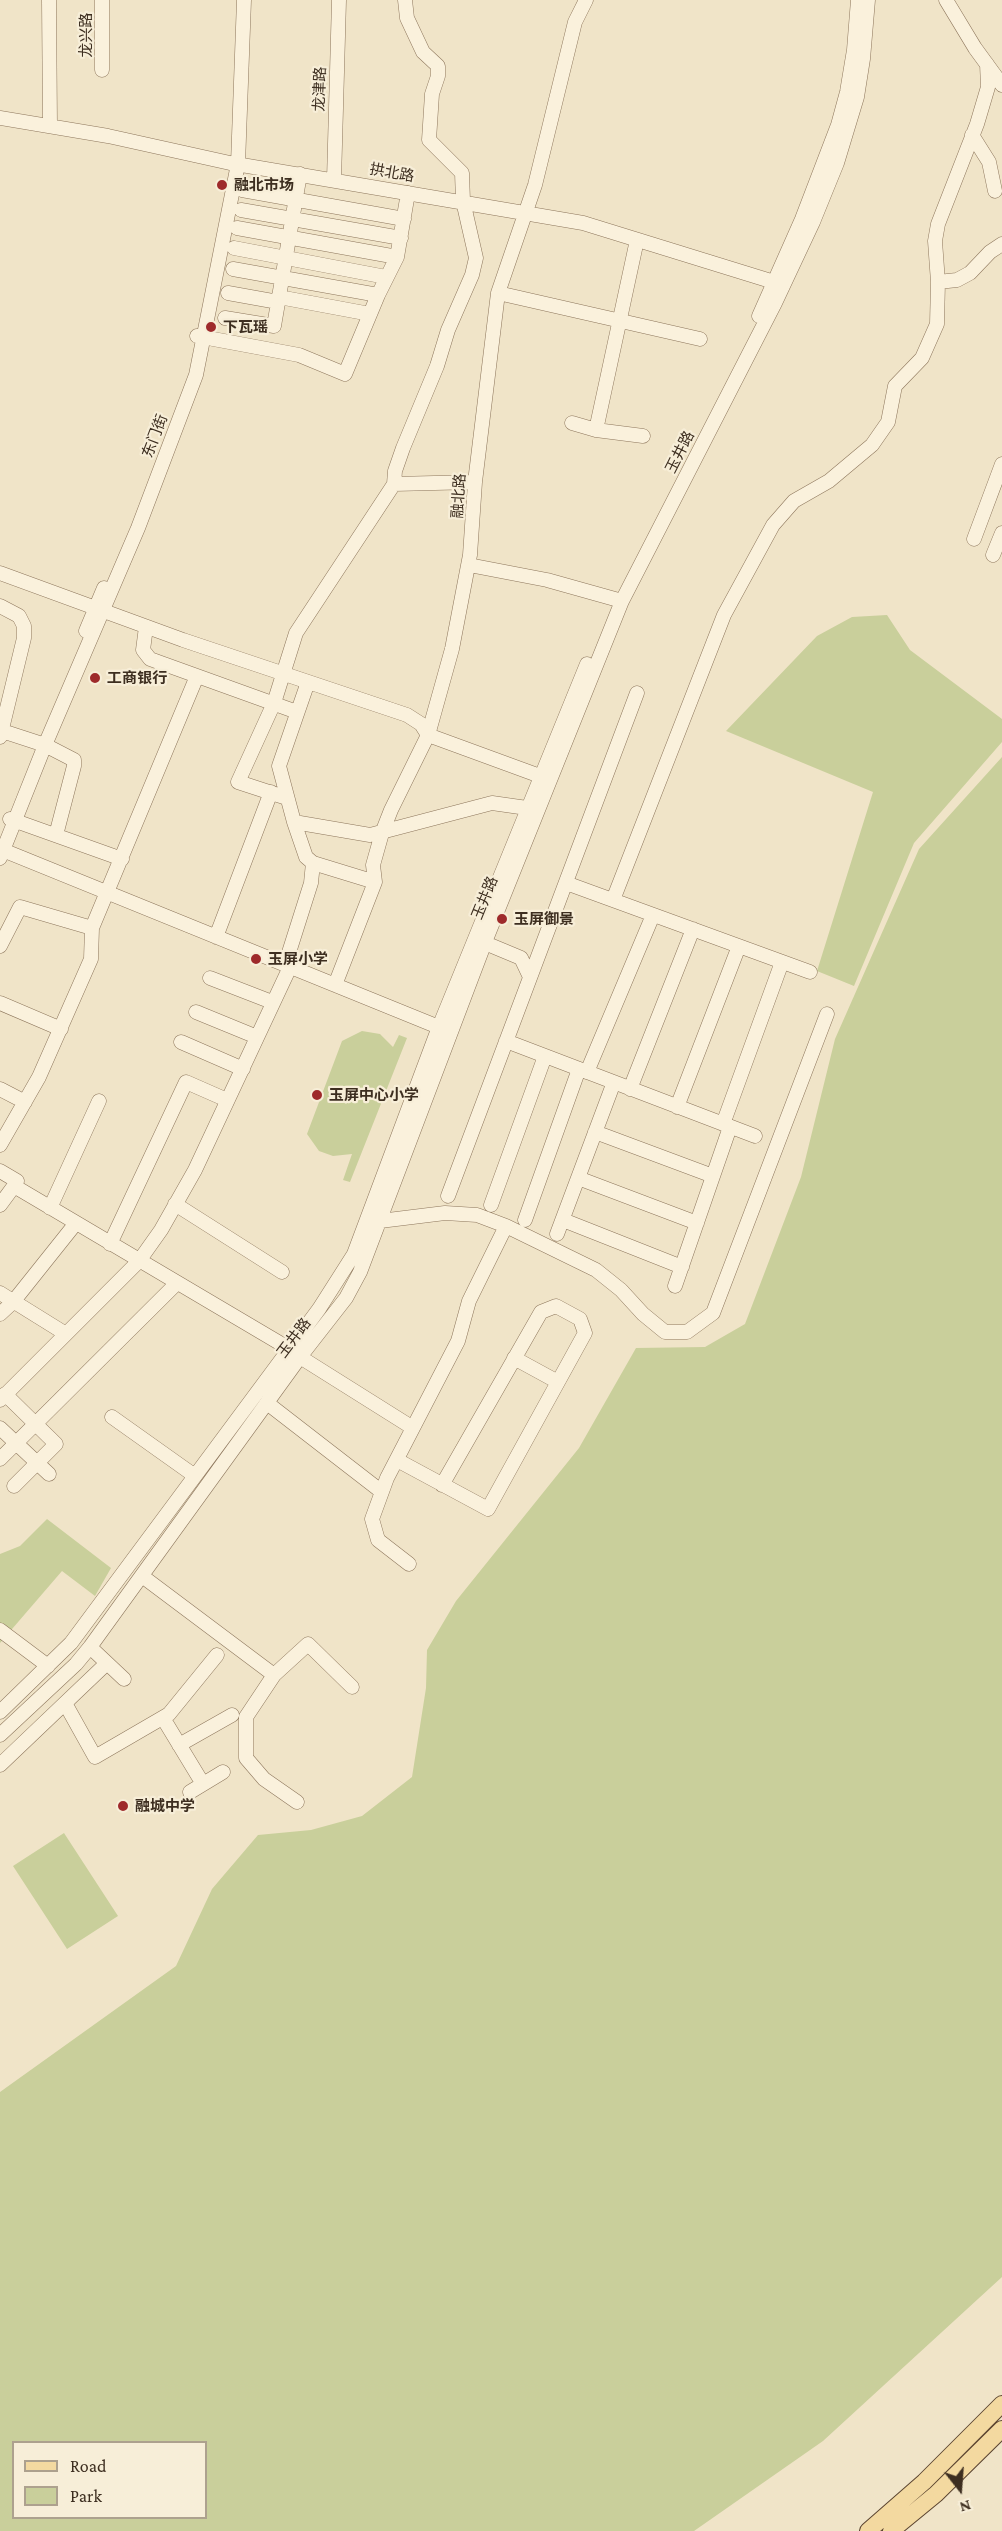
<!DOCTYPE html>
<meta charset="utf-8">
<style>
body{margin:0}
#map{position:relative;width:1002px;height:2531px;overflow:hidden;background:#f0e4c8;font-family:"Crimson Pro",serif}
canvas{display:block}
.legend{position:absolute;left:12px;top:2441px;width:195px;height:78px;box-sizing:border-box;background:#f7eed8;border:2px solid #ada18e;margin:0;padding:8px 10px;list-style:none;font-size:18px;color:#3d2e20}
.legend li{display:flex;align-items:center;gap:12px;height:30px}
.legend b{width:30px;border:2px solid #ada18e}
.north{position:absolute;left:930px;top:2459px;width:60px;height:60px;-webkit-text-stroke:4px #f7eed8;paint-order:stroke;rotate:163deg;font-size:16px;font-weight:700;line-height:24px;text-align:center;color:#3d2e20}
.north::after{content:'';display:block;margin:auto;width:21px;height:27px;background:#3d2e20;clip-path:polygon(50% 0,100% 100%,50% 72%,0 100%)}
</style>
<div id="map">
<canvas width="1002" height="2531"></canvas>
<ul class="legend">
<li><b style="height:8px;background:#f3d9a0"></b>Road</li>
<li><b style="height:16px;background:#c9cf9b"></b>Park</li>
</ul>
<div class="north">N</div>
</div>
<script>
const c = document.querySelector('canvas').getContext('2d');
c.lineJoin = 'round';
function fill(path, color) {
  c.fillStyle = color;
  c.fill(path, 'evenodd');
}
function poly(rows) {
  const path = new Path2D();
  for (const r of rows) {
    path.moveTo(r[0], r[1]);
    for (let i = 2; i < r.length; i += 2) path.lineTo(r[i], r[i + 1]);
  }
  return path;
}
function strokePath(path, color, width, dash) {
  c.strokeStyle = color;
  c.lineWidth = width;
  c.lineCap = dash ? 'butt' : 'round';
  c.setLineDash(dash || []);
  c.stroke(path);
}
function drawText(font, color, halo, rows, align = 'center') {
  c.font = font + ' "Crimson Pro","Noto Sans SC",serif';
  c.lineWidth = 4.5;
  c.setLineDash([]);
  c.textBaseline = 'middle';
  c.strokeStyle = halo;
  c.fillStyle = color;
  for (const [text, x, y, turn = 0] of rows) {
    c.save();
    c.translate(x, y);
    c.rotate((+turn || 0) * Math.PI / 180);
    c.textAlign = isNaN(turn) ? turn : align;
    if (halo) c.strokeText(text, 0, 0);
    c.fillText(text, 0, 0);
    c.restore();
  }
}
const green = poly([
 [887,615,910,650,1002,719,1002,742,914,843,854,986,817,971,873,792,726,731,817,636,852,617],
 [1002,757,1002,2277,823,2441,694,2531,0,2531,0,2092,176,1966,212,1889,258,1835,311,1830,362,1816,412,1777,426,1688,427,1650,456,1601,579,1448,636,1348,705,1347,745,1324,801,1177,835,1039,919,849],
 [14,2442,206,2442,206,2518,14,2518],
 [362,1031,380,1034,393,1047,399,1035,407,1038,350,1182,343,1180,352,1154,333,1156,319,1151,307,1134,342,1041],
 [47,1519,111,1568,95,1596,62,1571,0,1643,0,1554,20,1546],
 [64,1833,118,1916,67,1949,13,1866]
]);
const minor = poly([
 [49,0,50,126],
 [946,0,975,48,1002,85],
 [987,64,988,87,977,124,938,224,935,241,938,282,957,280,970,273,990,252,1002,244],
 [102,70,102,0],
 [0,118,108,136,230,163,583,223,774,282],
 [972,135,989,162,995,191],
 [334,180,339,0],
 [242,190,404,219],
 [241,210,401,238],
 [237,228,397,257],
 [234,248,386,277],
 [233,269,378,295],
 [228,293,278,302],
 [498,293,700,339],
 [279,297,370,314],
 [759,316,802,219,838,125,847,92,854,50,858,0],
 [225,318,274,326,300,174],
 [197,336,299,355,345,374,378,295,397,257,408,193],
 [572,423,596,430,643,436],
 [596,430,637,240],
 [394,484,395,471,403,448,437,366,448,330,472,275,476,258,463,201,462,173,429,140,432,94,438,76,438,66,423,52,407,18,405,0],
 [974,539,1002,464],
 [993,555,1002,533],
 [469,565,547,580,622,601],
 [0,573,183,640,407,715,421,724,428,735,540,776],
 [0,606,19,616,24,626,24,638,0,737],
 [146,627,143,650,150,659,297,712],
 [86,631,104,588],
 [308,682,279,766,294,822,370,835,492,803,527,808],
 [2,731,45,745,74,760,74,766,56,835],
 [287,798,238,782,274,703,296,633,394,484,475,482],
 [10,819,122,859],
 [0,849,446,1030],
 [0,858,45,745,138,528,196,375,238,164,244,0],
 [313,863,375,882],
 [566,883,810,972],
 [613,900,724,615,773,525,794,501,829,481,872,445,888,422,895,386,922,358,937,324,938,282],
 [216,937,271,792],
 [485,943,521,958,530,977],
 [0,946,20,907,92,928],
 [285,965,311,883,313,863,306,857,294,822],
 [210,978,272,1002],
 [335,985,375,882,373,865,382,833,391,810,428,735,452,649,470,555,475,482,498,293,535,185,575,22,586,0],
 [0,1003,61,1029],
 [196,1012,257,1037],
 [506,1041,755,1136],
 [181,1042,243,1069],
 [587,1072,653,915],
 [0,1089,25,1102],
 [630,1089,693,929],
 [677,1107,739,946],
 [723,1124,782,962],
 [595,1132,713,1176],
 [0,1145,39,1077,91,959,92,928,197,676],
 [0,1171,17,1181,14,1186],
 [578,1178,697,1223],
 [448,1196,637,693],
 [175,1204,282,1272],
 [0,1205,14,1186,288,1348],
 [491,1205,545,1056],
 [50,1208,99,1101],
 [525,1220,579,1069],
 [563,1220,682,1267],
 [380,1221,445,1213,477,1215,506,1226,596,1270,621,1290,643,1314,665,1332,687,1332,713,1313,827,1014],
 [557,1234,614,1082],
 [110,1244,186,1082,227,1100],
 [675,1286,730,1127],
 [0,1293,66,1334],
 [0,1314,13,1302,76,1223],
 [300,1357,413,1428],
 [514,1358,558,1382],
 [5,1394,56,1444,14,1486],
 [0,1400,139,1261,161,1230,195,1170,290,967],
 [267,1403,382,1492],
 [112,1417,195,1476],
 [0,1428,49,1474],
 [0,1459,177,1283],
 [397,1460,488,1509,585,1333,580,1319,556,1306,541,1312,442,1485],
 [409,1564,378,1540,372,1519,387,1478,458,1341,469,1301,506,1226],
 [142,1576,274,1675],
 [0,1630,48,1666],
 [90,1647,124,1679],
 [66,1705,95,1757,169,1714,217,1655],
 [0,1712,71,1643,319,1309,354,1254,439,1027,587,664],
 [163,1718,203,1784],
 [0,1735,76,1664,90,1647,300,1357,346,1298,360,1272,487,937,622,601,775,303,813,222,837,163,857,97,863,59,868,0],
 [179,1745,232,1715],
 [0,1765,106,1664],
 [190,1792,223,1772],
 [297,1802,264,1779,246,1758,246,1717,274,1675,308,1644,352,1687]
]);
const major = poly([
 [868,2531,924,2482,1002,2404],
 [891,2531,936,2494,1002,2429]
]);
const markers = [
 [222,185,6,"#9e2a2b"],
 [211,327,6,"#9e2a2b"],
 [95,678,6,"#9e2a2b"],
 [502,919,6,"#9e2a2b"],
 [256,959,6,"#9e2a2b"],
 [317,1095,6,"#9e2a2b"],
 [123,1806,6,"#9e2a2b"]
];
const streetNames = [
 ["龙兴路",86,35,-90],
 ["龙津路",320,89,-88],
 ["拱北路",392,173,10],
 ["东门街",155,436,-69],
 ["玉井路",680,452,-63],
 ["融北路",459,496,-86],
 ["玉井路",485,898,-68],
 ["玉井路",294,1338,-53]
];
const poiNames = [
 ["融北市场",234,185],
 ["下瓦瑶",223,327],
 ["工商银行",107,678],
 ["玉屏御景",514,919],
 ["玉屏小学",268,959],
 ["玉屏中心小学",329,1095],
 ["融城中学",135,1806]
];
fill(green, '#c9cf9b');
strokePath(minor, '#8d765c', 15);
strokePath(major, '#5b4430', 18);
strokePath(minor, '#faf1dc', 14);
strokePath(major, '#f3d9a0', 16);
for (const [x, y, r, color] of markers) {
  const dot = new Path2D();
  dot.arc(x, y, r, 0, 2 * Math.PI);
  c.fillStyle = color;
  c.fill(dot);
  strokePath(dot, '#f7eed8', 2);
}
drawText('15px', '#3d2e20', '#f7eed8', streetNames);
drawText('bold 15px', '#3d2e20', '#f7eed8', poiNames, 'left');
</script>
